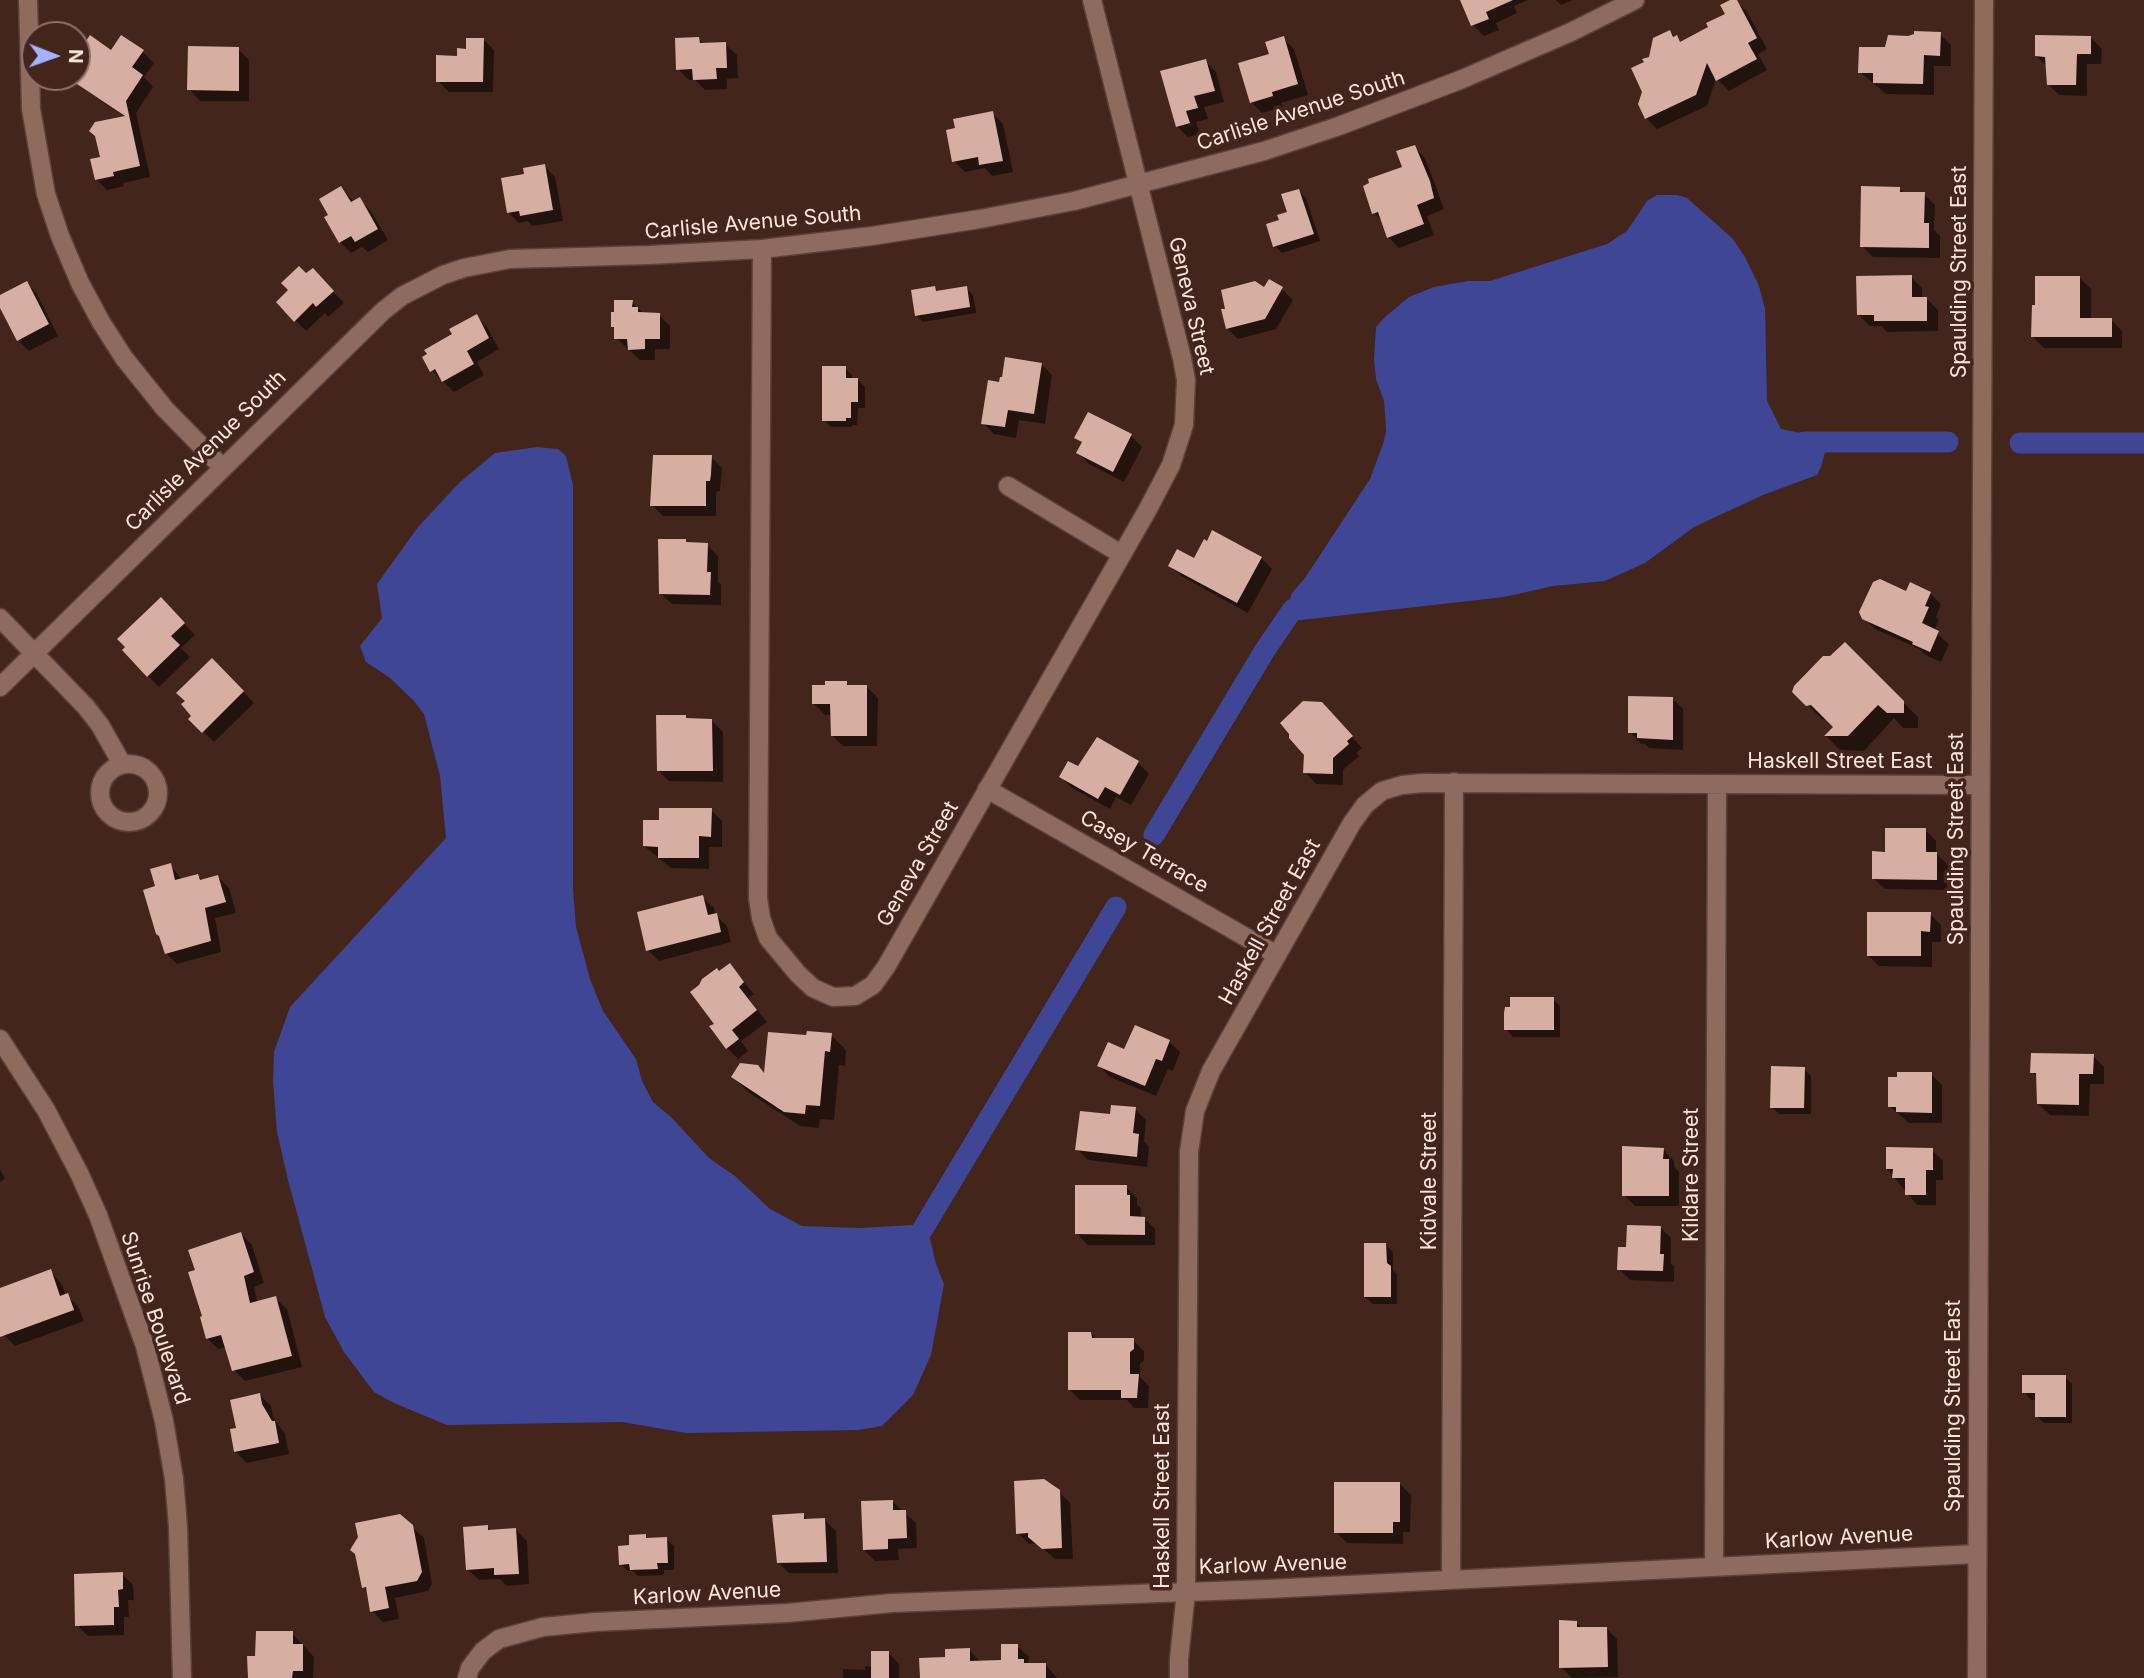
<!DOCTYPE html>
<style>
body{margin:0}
#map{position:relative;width:2144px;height:1678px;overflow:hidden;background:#43251c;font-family:Inter,sans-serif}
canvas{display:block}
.north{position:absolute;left:21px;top:21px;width:70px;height:70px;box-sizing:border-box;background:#43251c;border:2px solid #8c726a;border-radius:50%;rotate:91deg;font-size:19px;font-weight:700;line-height:28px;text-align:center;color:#fae5de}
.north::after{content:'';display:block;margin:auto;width:24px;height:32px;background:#a3b2fd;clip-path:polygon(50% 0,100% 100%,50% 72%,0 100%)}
</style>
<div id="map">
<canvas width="2144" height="1678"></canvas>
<div class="north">N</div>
</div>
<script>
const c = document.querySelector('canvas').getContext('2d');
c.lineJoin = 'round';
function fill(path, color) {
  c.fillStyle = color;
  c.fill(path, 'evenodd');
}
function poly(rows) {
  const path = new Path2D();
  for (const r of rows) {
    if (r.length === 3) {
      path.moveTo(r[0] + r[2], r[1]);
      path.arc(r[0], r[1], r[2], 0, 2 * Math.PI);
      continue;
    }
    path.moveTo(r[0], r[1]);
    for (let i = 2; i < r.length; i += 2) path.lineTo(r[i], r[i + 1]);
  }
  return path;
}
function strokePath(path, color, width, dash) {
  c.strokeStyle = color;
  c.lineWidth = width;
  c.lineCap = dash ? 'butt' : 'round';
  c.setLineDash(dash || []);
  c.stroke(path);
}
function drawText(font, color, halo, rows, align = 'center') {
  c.font = font + ' Inter,sans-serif';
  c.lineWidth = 7;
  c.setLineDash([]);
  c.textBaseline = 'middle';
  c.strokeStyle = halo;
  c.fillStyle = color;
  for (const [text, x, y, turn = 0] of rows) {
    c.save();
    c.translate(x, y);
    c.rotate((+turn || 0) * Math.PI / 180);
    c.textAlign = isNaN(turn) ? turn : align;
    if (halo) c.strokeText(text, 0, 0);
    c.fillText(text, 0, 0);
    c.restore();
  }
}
const water = poly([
 [1657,195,1677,195,1687,198,1733,239,1745,257,1759,286,1765,309,1767,401,1781,429,1825,438,1825,452,1821,467,1817,475,1763,495,1694,527,1645,563,1605,581,1553,586,1504,597,1301,620,1292,620,1284,614,1292,593,1305,578,1370,479,1383,444,1386,431,1385,414,1384,401,1376,379,1374,358,1376,327,1385,317,1409,297,1434,287,1468,281,1490,281,1607,244,1627,231,1647,201],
 [537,447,558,449,566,456,573,485,573,890,576,927,590,979,603,1011,636,1059,642,1081,653,1102,671,1117,709,1158,735,1176,770,1209,802,1226,860,1228,912,1225,930,1239,936,1264,944,1284,931,1355,913,1395,882,1426,859,1430,686,1433,622,1422,447,1425,394,1403,374,1392,344,1352,325,1317,288,1180,277,1132,273,1081,274,1052,290,1007,446,838,440,776,424,714,414,701,390,678,366,662,360,646,382,618,377,584,418,527,460,482,495,453]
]);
const shadow = poly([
 [1462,0,1528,0,1514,6,1517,13,1496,23,1499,30,1484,36,1473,25],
 [1556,0,1573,0,1561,5],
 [1733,0,1746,10,1767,49,1758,54,1767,70,1729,91,1716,78,1707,106,1657,129,1646,118,1644,92,1646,63,1670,32,1682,43,1710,27,1727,15],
 [1940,34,1951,45,1951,66,1934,66,1934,95,1886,94,1860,72,1887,49,1909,37],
 [1283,38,1294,49,1308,95,1281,103,1283,107,1262,113,1251,102],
 [2091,38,2102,49,2101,64,2087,64,2087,96,2059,95,2048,84,2047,66,2036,56],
 [483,39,494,50,493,92,449,92,438,81,459,57],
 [699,39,704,44,725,44,737,55,738,78,727,79,727,89,705,90,695,80,689,80,678,69],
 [238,49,249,60,249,101,200,101,189,89],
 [143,52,154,63,144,77,153,87,136,113,150,177,123,183,124,186,107,190,96,179,102,158,125,117,88,92,77,81,112,53],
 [1205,61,1216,72,1224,102,1204,107,1208,119,1196,122,1200,134,1188,137,1177,126],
 [992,113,1003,124,1013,172,992,176,985,168,965,172,954,161],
 [1414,147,1425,158,1444,209,1427,216,1434,235,1399,248,1388,237,1383,222,1374,213,1404,168],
 [544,166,555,177,563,221,532,226,528,221,519,223,508,212],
 [341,188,354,202,359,199,370,210,388,240,368,252,362,247,351,253,340,242,330,216],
 [1899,188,1905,194,1924,194,1935,205,1934,230,1940,236,1940,258,1873,257,1862,246],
 [1299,191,1306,198,1320,241,1282,253,1275,246,1281,221,1289,213],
 [312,270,344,303,328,317,325,313,306,331,278,303],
 [1911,277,1922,288,1922,299,1927,299,1938,310,1938,331,1887,332,1881,326,1870,326,1859,315],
 [2080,278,2091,289,2091,320,2111,320,2122,331,2122,348,2044,348,2033,337],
 [1270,281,1282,289,1293,300,1276,329,1238,339,1227,328],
 [26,283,37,294,58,336,29,351,18,340,0,304,0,297],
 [934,288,939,292,966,288,973,295,976,313,923,322,916,315],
 [632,302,644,314,659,315,670,326,670,349,655,349,655,360,640,360,616,338,616,330,612,326],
 [476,316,487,327,499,349,477,362,484,375,454,392,432,371,455,335],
 [1041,364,1052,375,1045,424,1019,420,1016,438,994,434,983,423,1000,384],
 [845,368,852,375,852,380,858,380,865,387,865,408,858,408,857,425,852,425,852,427,831,427,824,420],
 [1131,436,1142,447,1124,482,1089,464,1078,453,1083,444,1077,438],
 [711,457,722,468,720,491,716,492,716,516,663,516,652,505],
 [685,541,689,544,707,545,718,556,718,581,721,585,721,605,672,604,660,593],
 [1207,543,1261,558,1272,569,1248,613,1181,576,1170,565,1195,561],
 [1930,593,1941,604,1936,617,1939,620,1934,631,1949,644,1941,662,1925,655,1919,649,1875,629,1864,618,1907,594],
 [161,599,195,635,181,648,190,657,159,687,148,676,128,647],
 [1845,644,1918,717,1918,728,1903,728,1894,718,1864,751,1840,750,1826,736,1836,727,1828,719,1823,720,1794,692],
 [212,660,254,703,214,742,190,719],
 [846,683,850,687,867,687,878,698,877,746,843,746,832,735,832,715,825,715,814,704],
 [1672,698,1683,709,1683,750,1649,748,1645,744,1641,744,1630,732],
 [1333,716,1362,748,1356,753,1359,756,1343,770,1343,785,1316,784,1305,772],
 [685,717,689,720,712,721,723,732,723,782,669,781,658,770],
 [1138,763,1149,774,1131,805,1116,797,1110,809,1072,788,1061,777,1078,768],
 [711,810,722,821,722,847,709,847,709,869,671,868,644,846,660,822],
 [1925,830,1936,841,1936,853,1948,865,1947,890,1885,889,1873,878,1887,853],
 [170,865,182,880,197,876,203,881,218,877,229,888,236,913,215,918,221,952,177,964,166,953,157,887],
 [702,897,714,908,715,915,727,926,731,942,659,961,648,950],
 [1930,914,1941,925,1941,942,1932,942,1932,967,1879,966,1868,955],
 [729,965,754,994,748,998,767,1022,741,1041,748,1051,738,1059,727,1048,717,1025,719,973],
 [1553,999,1560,1006,1560,1037,1513,1037,1506,1029],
 [831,1035,846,1050,845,1066,839,1065,834,1120,820,1119,819,1128,800,1126,748,1092,733,1077,765,1075,808,1037],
 [1169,1041,1180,1052,1173,1071,1168,1069,1156,1096,1110,1077,1099,1066,1125,1051],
 [2093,1056,2104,1067,2104,1084,2090,1084,2089,1116,2050,1115,2038,1104,2038,1077,2032,1072],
 [1804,1069,1811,1076,1811,1114,1779,1114,1772,1107],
 [1931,1074,1942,1085,1942,1123,1909,1123,1889,1106,1899,1079],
 [1135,1109,1146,1120,1144,1141,1149,1147,1147,1167,1088,1160,1077,1149,1111,1116],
 [1663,1149,1674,1161,1674,1166,1679,1172,1679,1206,1635,1206,1624,1195],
 [1932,1150,1943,1161,1943,1180,1936,1180,1936,1205,1917,1205,1887,1169],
 [0,1170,5,1178,0,1182],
 [1126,1187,1137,1198,1137,1205,1141,1208,1141,1218,1144,1218,1155,1229,1155,1245,1088,1245,1077,1234],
 [1660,1227,1671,1238,1671,1263,1674,1267,1674,1282,1630,1280,1619,1269,1628,1249],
 [241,1234,252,1245,264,1283,254,1287,258,1303,275,1298,287,1309,302,1367,245,1381,234,1370,227,1347,218,1349,207,1338,197,1271],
 [1386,1245,1393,1252,1393,1270,1397,1275,1397,1304,1373,1304,1365,1297],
 [50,1271,61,1283,66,1295,78,1306,84,1321,15,1346,4,1335,0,1324,0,1290],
 [1091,1333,1097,1340,1133,1340,1144,1351,1144,1360,1140,1364,1140,1377,1149,1386,1148,1408,1134,1408,1127,1400,1080,1400,1069,1389],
 [2065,1377,2072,1384,2072,1423,2044,1423,2037,1416,2037,1400,2031,1400,2024,1392],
 [260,1395,271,1406,273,1417,285,1434,289,1454,247,1463,236,1452,238,1429],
 [1400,1484,1411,1495,1410,1532,1403,1532,1403,1544,1347,1543,1336,1532],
 [1059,1492,1070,1503,1073,1559,1055,1559,1037,1543,1029,1544,1018,1533],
 [893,1502,916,1523,917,1548,898,1549,899,1560,875,1561,864,1550],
 [803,1515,809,1521,825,1520,836,1531,838,1573,789,1573,778,1562],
 [412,1527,424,1538,432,1584,428,1591,395,1598,399,1619,383,1622,372,1611,368,1592,364,1587],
 [487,1527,491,1531,516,1530,527,1541,529,1584,507,1586,500,1579,479,1580,467,1569],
 [645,1536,649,1539,666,1539,674,1546,674,1570,664,1570,664,1575,638,1576,633,1571,628,1571,621,1564],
 [122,1574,133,1585,134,1600,128,1600,129,1617,124,1617,124,1635,88,1636,77,1625],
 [1576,1622,1583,1629,1606,1628,1617,1639,1618,1677,1572,1678,1561,1667],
 [292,1633,314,1657,313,1678,249,1678,257,1658],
 [1017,1646,1029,1657,1028,1665,1046,1665,1057,1678,922,1678,947,1659,969,1649,980,1662,1003,1661],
 [888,1652,899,1664,899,1678,843,1678,843,1669,865,1670,865,1666,873,1667]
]);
const canal = poly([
 [1804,442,1948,442],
 [2020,443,2144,443],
 [1154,835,1265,650,1293,609],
 [918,1237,1116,907]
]);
const building = poly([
 [1460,0,1513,0,1486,12,1489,19,1471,26],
 [1730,0,1737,0,1757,38,1748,43,1757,59,1716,81,1707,63,1696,95,1645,119,1638,104,1642,92,1631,68,1644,62,1642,59,1649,57,1653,38,1670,30,1673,37,1677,35,1680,42,1708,27,1706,23,1725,14,1720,5],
 [1914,31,1941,32,1940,56,1924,55,1923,84,1873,83,1873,73,1858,73,1859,47,1885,47,1888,35,1908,36,1914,34],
 [90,35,111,50,121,35,144,50,132,67,143,75,126,101,140,166,113,172,114,176,95,180,90,159,100,157,95,136,89,131,95,122,125,116,74,82,89,58,79,51],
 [2035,35,2091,36,2091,54,2077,54,2076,85,2047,85,2045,57,2035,56],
 [1284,36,1298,84,1272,92,1273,96,1250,103,1238,63,1269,54,1265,42],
 [699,37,700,43,726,42,727,68,716,68,717,79,693,80,692,69,676,70,675,38],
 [466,38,484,38,483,82,436,82,436,55,457,56,457,48,466,49],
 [188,46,239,47,239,91,187,90],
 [1206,59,1215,91,1194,96,1198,108,1186,111,1190,123,1176,127,1160,71],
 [993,111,1003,161,979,165,978,157,952,162,946,130,955,128,953,119],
 [1415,145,1430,181,1434,198,1417,205,1424,224,1387,238,1378,212,1372,214,1363,186,1369,183,1368,179,1402,167,1396,151],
 [545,164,553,210,520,216,519,211,507,213,501,178,524,174,523,168],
 [341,186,351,202,360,197,378,229,355,242,351,236,339,243,324,217,328,215,319,199],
 [1861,186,1900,187,1900,192,1925,192,1924,223,1929,223,1929,248,1860,247],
 [1299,189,1314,234,1273,247,1266,224,1279,220,1277,215,1287,212,1281,194],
 [299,266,306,273,313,268,334,291,316,307,313,303,294,322,276,302,288,290,281,283],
 [1912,275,1912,297,1927,297,1927,321,1874,321,1874,315,1857,315,1856,276],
 [2035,276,2080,276,2080,318,2112,318,2112,337,2031,337,2032,305,2035,305],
 [1269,279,1283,287,1265,319,1226,329,1221,309,1225,309,1221,290,1255,281,1264,287],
 [27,281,49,324,17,341,0,308,0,295],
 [935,286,936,291,967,286,970,307,915,316,911,290],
 [614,300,633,300,632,307,638,307,638,312,660,313,660,339,645,339,645,349,628,350,627,339,614,339,614,327,611,327,611,312,614,312],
 [477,314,489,338,467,351,474,364,442,382,435,369,430,372,422,357,427,354,424,350,452,334,449,329],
 [1005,357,1042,363,1034,414,1008,410,1005,427,981,424,988,380,999,382,1000,377,1002,377],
 [822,366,846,366,846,378,858,378,858,402,851,402,851,418,846,418,846,421,822,421],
 [1088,412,1132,434,1113,472,1076,453,1082,442,1074,438],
 [653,455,712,455,711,474,710,481,706,481,706,506,650,506],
 [1212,530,1262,557,1237,603,1168,566,1177,549,1194,558,1204,539,1207,541],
 [658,539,686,539,686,542,708,543,707,572,711,572,710,595,659,594],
 [1880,579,1906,591,1910,582,1931,592,1925,606,1929,607,1922,623,1939,631,1930,652,1912,644,1913,642,1862,619,1859,612,1873,582],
 [161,597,185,623,171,636,180,645,147,677,122,650,125,647,117,639],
 [1845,642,1904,701,1904,713,1887,713,1878,705,1848,736,1824,736,1833,727,1811,705,1806,706,1792,692,1794,686,1823,656,1830,656],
 [212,658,244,691,202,733,188,719,191,716,181,704,185,701,176,693],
 [825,681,847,681,847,685,867,685,867,736,831,736,830,704,812,704,812,685,825,685],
 [1628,696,1673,697,1673,740,1637,738,1637,733,1628,733],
 [1303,701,1322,702,1353,736,1347,741,1349,744,1333,758,1333,774,1303,773,1304,755,1289,738,1289,734,1280,723],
 [656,715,686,715,686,718,712,719,713,771,657,771],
 [1097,737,1139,761,1120,795,1105,787,1098,799,1059,777,1068,761,1078,766],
 [659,808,712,808,711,837,699,836,699,858,658,858,658,847,643,846,643,820,659,820],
 [1885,828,1926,828,1926,852,1937,852,1937,880,1872,879,1872,851,1885,852],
 [171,863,175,880,198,874,200,880,218,875,226,902,205,908,211,941,165,954,159,936,156,934,143,890,155,886,150,869],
 [703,895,708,915,717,913,721,932,646,951,637,912],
 [1867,912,1931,912,1930,932,1921,931,1921,956,1867,956],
 [730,963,744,982,739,987,757,1010,732,1030,739,1039,726,1049,709,1026,714,1024,690,992,699,985,702,979,717,968,719,971],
 [1510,997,1554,997,1554,1030,1504,1030,1504,1013,1505,1007,1510,1007],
 [1135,1025,1170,1040,1162,1061,1156,1059,1145,1086,1097,1066,1108,1042,1124,1049],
 [807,1031,832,1033,830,1052,825,1051,820,1106,806,1105,805,1114,784,1112,731,1077,740,1063,758,1065,764,1073,768,1032,806,1035],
 [2031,1053,2094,1054,2093,1074,2079,1074,2079,1105,2037,1104,2036,1073,2030,1073],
 [1771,1066,1805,1067,1804,1108,1770,1108],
 [1897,1072,1932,1072,1932,1113,1896,1112,1896,1107,1888,1107,1888,1077,1897,1077],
 [1111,1105,1136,1107,1133,1133,1139,1134,1137,1157,1075,1150,1080,1111,1110,1114],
 [1622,1146,1664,1148,1663,1159,1669,1159,1669,1196,1622,1196],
 [1886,1147,1933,1148,1933,1170,1926,1170,1926,1195,1905,1195,1905,1178,1892,1178,1893,1169,1886,1169],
 [1075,1185,1127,1185,1127,1195,1130,1195,1130,1216,1145,1217,1145,1235,1075,1234],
 [1627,1225,1661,1226,1660,1254,1664,1254,1663,1271,1617,1270,1618,1247,1626,1247],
 [241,1232,254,1272,244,1276,250,1303,276,1296,292,1356,232,1371,221,1335,206,1339,200,1317,202,1316,188,1272,195,1270,188,1250],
 [1364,1243,1386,1243,1387,1263,1391,1266,1391,1297,1364,1297],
 [51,1269,60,1296,68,1293,74,1310,0,1337,0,1288],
 [1068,1332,1091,1332,1092,1338,1134,1338,1134,1349,1130,1352,1130,1374,1139,1374,1137,1398,1121,1398,1121,1390,1068,1390],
 [2022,1375,2066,1375,2066,1417,2035,1417,2035,1393,2022,1393],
 [260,1393,262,1404,272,1421,275,1421,279,1443,234,1452,230,1429,236,1428,230,1400],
 [1044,1479,1060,1490,1062,1548,1042,1549,1028,1537,1028,1533,1016,1534,1014,1481],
 [1334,1482,1400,1482,1400,1522,1393,1522,1393,1533,1334,1533],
 [893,1500,893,1510,906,1510,907,1538,888,1539,888,1549,863,1550,861,1501],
 [804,1513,804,1519,825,1518,827,1562,777,1563,772,1515],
 [400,1514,413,1525,422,1572,417,1581,385,1587,389,1608,370,1612,366,1587,362,1588,355,1554,350,1550,358,1537,355,1523],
 [488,1525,488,1530,516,1528,519,1574,494,1575,494,1568,466,1570,463,1527],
 [646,1534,646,1538,667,1537,668,1563,657,1563,658,1569,630,1570,629,1564,619,1565,618,1546,629,1545,629,1535],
 [123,1572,123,1589,118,1590,119,1607,114,1607,114,1625,75,1626,74,1574],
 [1559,1620,1577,1621,1577,1627,1607,1627,1608,1667,1559,1668],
 [256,1631,293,1631,293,1644,303,1644,303,1671,293,1671,292,1678,248,1678,247,1656,255,1656],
 [1001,1644,1018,1644,1018,1659,1024,1659,1024,1663,1046,1663,1046,1678,920,1678,919,1658,945,1657,945,1649,970,1648,970,1661,1001,1660],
 [871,1651,889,1651,889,1678,871,1678]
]);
const minor = poly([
 [28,0,31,109,46,194,60,236,80,283,101,322,124,358,165,409,222,467],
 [762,249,758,898,761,918,768,938,798,974,813,988,833,997,855,996,873,985,886,967,1148,509,1171,465,1184,425,1186,380,1182,358,1092,0],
 [1008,486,1121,554],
 [0,618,86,707,100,725,122,764],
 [0,687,383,311,402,296,443,275,464,268,510,259,650,255,762,249,872,236,980,219,1074,201,1264,151,1339,126,1460,80,1571,32,1635,0],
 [129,793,29],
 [987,789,1277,955],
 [0,1039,46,1110,79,1173,98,1215,145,1346,164,1421,174,1479,178,1527,182,1678],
 [1714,1566,1717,784],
 [1451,1580,1454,782],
 [467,1678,470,1668,483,1651,499,1639,543,1627,595,1622,787,1613,892,1603,1267,1589,1976,1554],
 [1179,1678,1179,1659,1186,1592,1189,1152,1195,1111,1211,1071,1352,823,1365,805,1382,791,1402,785,1423,783,1980,785],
 [1977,1678,1984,0]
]);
const streetNames = [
 ["Carlisle Avenue South",1301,111,-18],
 ["Carlisle Avenue South",753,223,-5],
 ["Spaulding Street East",1960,272,-90],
 ["Geneva Street",1191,306,77],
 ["Carlisle Avenue South",206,451,-45],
 ["Haskell Street East",1840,762],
 ["Spaulding Street East",1957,839,-90],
 ["Casey Terrace",1144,852,30],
 ["Geneva Street",918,864,-60],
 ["Haskell Street East",1270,922,-61],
 ["Kildare Street",1692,1175,-90],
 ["Kidvale Street",1430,1181,-90],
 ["Sunrise Boulevard",155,1318,72],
 ["Spaulding Street East",1954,1406,-90],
 ["Haskell Street East",1163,1496,-90],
 ["Karlow Avenue",1839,1538,-3],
 ["Karlow Avenue",1273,1565,-2],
 ["Karlow Avenue",707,1594,-3]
];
fill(water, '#3e4695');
fill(shadow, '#0007');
strokePath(canal, '#3e4695', 21);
fill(building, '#d6aea2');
strokePath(minor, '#5b4139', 21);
strokePath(minor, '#8e6a5f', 18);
drawText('21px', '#fae5de', '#43251c', streetNames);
</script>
